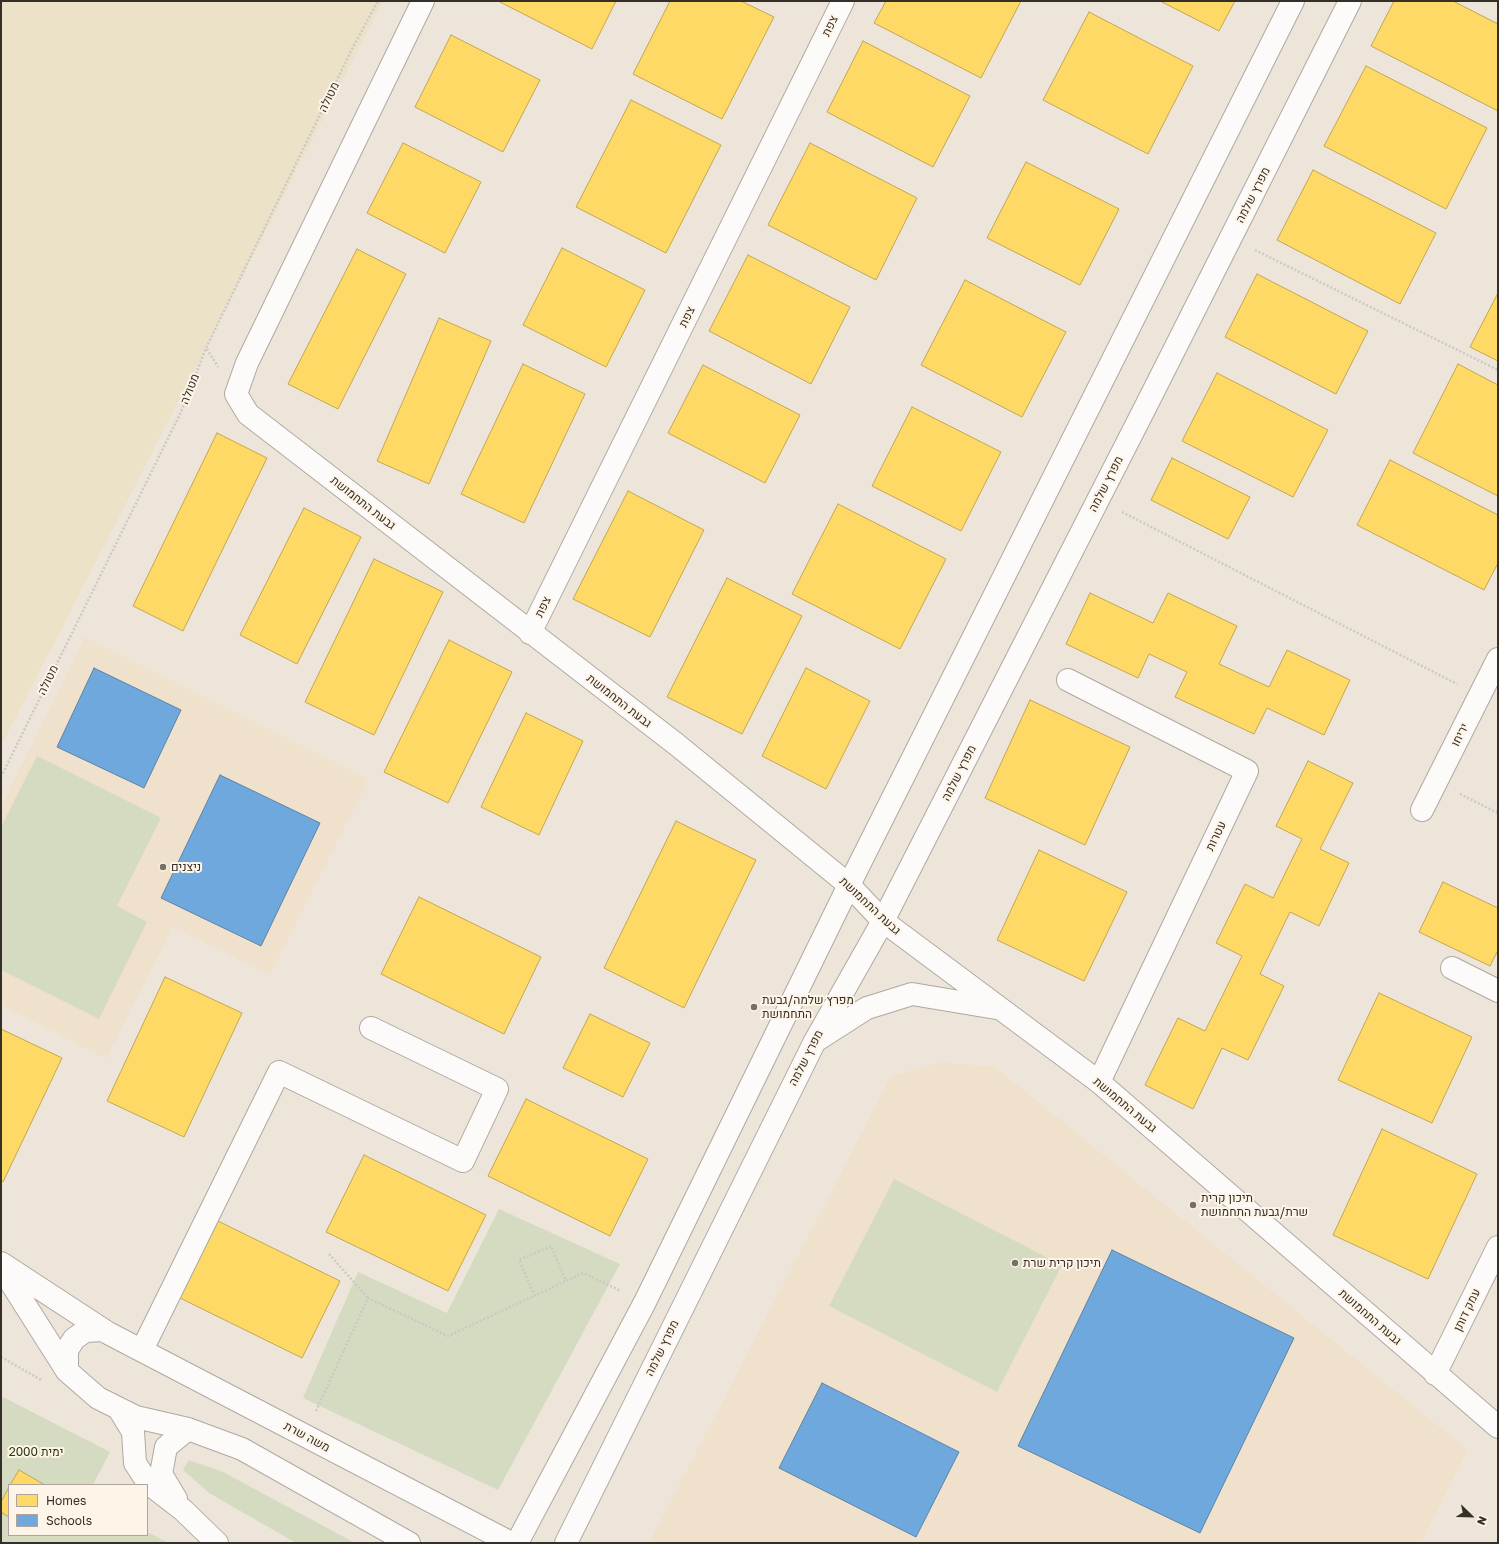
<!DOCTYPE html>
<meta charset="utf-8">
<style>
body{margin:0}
#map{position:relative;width:1499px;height:1544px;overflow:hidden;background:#eee5da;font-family:"Golos Text",sans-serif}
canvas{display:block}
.frame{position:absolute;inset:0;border:2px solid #342f27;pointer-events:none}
.legend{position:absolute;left:8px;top:1484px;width:140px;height:52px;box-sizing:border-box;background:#fef4e8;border:1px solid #ada59b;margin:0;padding:5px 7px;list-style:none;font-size:12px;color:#342f27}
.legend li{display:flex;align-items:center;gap:8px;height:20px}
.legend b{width:20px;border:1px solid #ada59b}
.north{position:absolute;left:1451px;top:1496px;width:40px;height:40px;-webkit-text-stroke:3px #fef4e8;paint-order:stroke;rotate:113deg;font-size:11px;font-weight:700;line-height:16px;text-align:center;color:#342f27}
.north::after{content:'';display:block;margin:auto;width:14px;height:18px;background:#342f27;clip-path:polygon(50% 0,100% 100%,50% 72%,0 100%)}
</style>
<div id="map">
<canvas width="1499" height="1544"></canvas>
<div class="frame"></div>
<ul class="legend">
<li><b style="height:11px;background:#ffd966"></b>Homes</li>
<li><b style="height:11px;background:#6fa8dc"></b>Schools</li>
</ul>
<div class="north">N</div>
</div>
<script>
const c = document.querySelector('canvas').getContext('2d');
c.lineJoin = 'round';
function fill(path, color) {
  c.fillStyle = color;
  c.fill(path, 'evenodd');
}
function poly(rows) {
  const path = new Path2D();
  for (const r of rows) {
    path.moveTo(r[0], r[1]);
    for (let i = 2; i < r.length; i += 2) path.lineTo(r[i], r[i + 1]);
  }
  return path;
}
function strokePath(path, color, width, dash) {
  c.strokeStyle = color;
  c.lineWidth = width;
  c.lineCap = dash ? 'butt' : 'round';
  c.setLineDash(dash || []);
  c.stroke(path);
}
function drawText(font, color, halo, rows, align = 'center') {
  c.font = font + ' "Golos Text",Heebo,sans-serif';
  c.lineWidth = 4;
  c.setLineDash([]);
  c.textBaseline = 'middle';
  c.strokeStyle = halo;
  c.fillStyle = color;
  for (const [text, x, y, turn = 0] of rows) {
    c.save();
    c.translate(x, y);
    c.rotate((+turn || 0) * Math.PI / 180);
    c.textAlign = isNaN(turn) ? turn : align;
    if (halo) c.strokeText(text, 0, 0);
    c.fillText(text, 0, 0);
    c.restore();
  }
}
const built = poly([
 [85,637,369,779,270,975,173,927,106,1059,1,1005,1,807],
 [942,1062,995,1067,1468,1450,1421,1543,649,1543,891,1076]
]);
const green = poly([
 [37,756,161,818,117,906,147,922,99,1019,1,970,1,827],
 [894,1179,1062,1265,997,1392,829,1306],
 [499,1209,620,1264,498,1490,303,1398,358,1272,447,1313],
 [1,1396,110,1452,93,1485,9,1485,9,1535,147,1535,147,1532,169,1543,1,1543],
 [189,1460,223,1472,355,1543,296,1543,209,1493,183,1470]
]);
const sand = poly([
 [1,1,383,1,206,348,1,746]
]);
const homes = poly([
 [498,1,616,1,592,49,498,1],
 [670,1,741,1,774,17,722,119,633,74,670,1],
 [886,1,1021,1,981,78,874,23,886,1],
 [1160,1,1235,1,1219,31,1160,1],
 [1394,1,1453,1,1498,24,1498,111,1371,46,1394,1],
 [1089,12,1193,66,1148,154,1043,100,1089,12],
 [451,35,540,80,503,152,415,107,451,35],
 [863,41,970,96,933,167,827,112,863,41],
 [1366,66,1487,128,1446,209,1324,146,1366,66],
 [631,100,721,145,666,253,576,207,631,100],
 [403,143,481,182,445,253,367,213,403,143],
 [810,143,917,198,876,280,768,225,810,143],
 [1026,162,1119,209,1080,285,987,238,1026,162],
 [1313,170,1436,233,1400,304,1277,240,1313,170],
 [562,248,645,290,606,367,523,325,562,248],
 [357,249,406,274,338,409,288,384,357,249],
 [748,255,850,307,811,384,709,331,748,255],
 [1257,274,1368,331,1336,394,1225,337,1257,274],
 [965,280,1066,332,1022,417,921,365,965,280],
 [1498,293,1498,361,1470,347,1498,293],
 [439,318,491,341,429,484,377,461,439,318],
 [523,364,585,394,524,523,461,494,523,364],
 [1458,364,1498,385,1498,496,1413,453,1458,364],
 [703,365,800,415,765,483,668,433,703,365],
 [1217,373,1328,430,1293,497,1182,441,1217,373],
 [912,407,1001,452,961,531,872,486,912,407],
 [217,433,267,458,183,631,133,606,217,433],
 [1172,458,1250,497,1228,539,1151,500,1172,458],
 [1390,460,1498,515,1498,563,1484,590,1357,525,1390,460],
 [628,491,704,530,650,637,573,599,628,491],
 [838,504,946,559,900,649,792,594,838,504],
 [304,508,361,537,297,664,240,635,304,508],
 [374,559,443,592,374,735,305,702,374,559],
 [727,578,802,616,742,734,667,697,727,578],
 [1090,593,1153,623,1168,593,1237,626,1219,664,1269,687,1287,650,1350,680,1324,735,1267,708,1254,734,1175,697,1187,672,1149,654,1138,678,1066,644,1090,593],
 [449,640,512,672,448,803,384,772,449,640],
 [806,668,870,701,826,789,762,756,806,668],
 [1030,700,1130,747,1085,845,985,798,1030,700],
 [526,713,583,741,539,835,481,807,526,713],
 [1308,761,1353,783,1320,849,1349,863,1319,926,1290,912,1260,974,1284,986,1248,1060,1222,1048,1193,1109,1145,1085,1178,1018,1205,1031,1242,956,1216,943,1245,884,1273,898,1302,839,1276,826,1308,761],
 [676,821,756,860,684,1008,604,968,676,821],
 [1039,850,1127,892,1084,981,997,940,1039,850],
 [1443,882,1498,908,1498,950,1490,966,1419,932,1443,882],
 [419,897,541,957,504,1034,381,974,419,897],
 [165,977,242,1013,184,1137,107,1101,165,977],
 [1379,993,1472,1037,1432,1123,1338,1080,1379,993],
 [590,1014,650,1043,623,1097,563,1068,590,1014],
 [1,1029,62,1058,3,1182,1,1181,1,1029],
 [526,1099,648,1159,610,1236,488,1176,526,1099],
 [1382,1129,1477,1174,1428,1279,1333,1235,1382,1129],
 [364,1155,486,1215,448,1291,326,1232,364,1155],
 [218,1221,340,1281,302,1358,180,1298,218,1221],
 [19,1470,45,1485,10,1485,19,1470],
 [9,1487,9,1517,1,1512,1,1502,9,1487]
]);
const schools = poly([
 [94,668,181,710,144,788,57,747,94,668],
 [220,775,320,823,261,946,161,898,220,775],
 [1112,1250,1294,1338,1200,1533,1018,1446,1112,1250],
 [822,1383,959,1452,916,1537,779,1468,822,1383]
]);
const path = poly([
 [1255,250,1498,370],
 [207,349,218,367],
 [1122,512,1457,684],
 [1,777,181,412,206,348,353,47,378,1],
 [1460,794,1498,813],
 [329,1254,368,1298],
 [535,1296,519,1260,551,1246,566,1281],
 [1,1357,41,1380],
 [316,1411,368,1298,448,1336,583,1273,621,1291]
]);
const minor = poly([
 [423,1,247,363,236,394,248,414,676,744,849,885,883,921,1099,1082,1498,1427],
 [530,633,843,1],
 [1068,680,1247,771,1099,1082],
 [1422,810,1498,659],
 [1452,968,1498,991],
 [817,1040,867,1008,912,994,996,1008],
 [1,1263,108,1333,511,1543],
 [1,1267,67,1371,98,1398,136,1417,188,1429,242,1449,409,1543],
 [142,1350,279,1072,463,1161,497,1089,371,1028],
 [67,1371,67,1350,74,1339,85,1331,103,1330],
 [1435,1374,1498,1247],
 [119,1409,133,1432,135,1463,148,1483,183,1510,217,1543],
 [176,1499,161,1474,166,1447,188,1429],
 [517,1543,645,1302,849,885,1293,1],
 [566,1543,814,1043,883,921,1148,402,1350,1]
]);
const markers = [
 [163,867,4,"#756f66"],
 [754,1007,4,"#756f66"],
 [1193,1205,4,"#756f66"],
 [1015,1263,4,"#756f66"]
];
const streetNames = [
 ["צפת",830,26,-64],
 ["מטולה",329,97,-64],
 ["מפרץ שלמה",1253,195,-63],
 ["צפת",687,317,-64],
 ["מטולה",190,389,-68],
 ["מפרץ שלמה",1106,484,-63],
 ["גבעת התחמושת",363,503,38],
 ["צפת",543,607,-64],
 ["מטולה",48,680,-64],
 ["גבעת התחמושת",619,701,38],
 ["יריחו",1460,735,-63],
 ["מפרץ שלמה",959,773,-63],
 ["עטרות",1216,836,-64],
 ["גבעת התחמושת",870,906,43],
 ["מפרץ שלמה",806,1058,-63],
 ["גבעת התחמושת",1125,1105,40],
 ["עמק דותן",1467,1310,-64],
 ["גבעת התחמושת",1370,1317,41],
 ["מפרץ שלמה",662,1348,-64],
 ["משה שרת",307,1437,28]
];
const poiNames = [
 ["ניצנים",171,867],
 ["מפרץ שלמה/גבעת",762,1000],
 ["התחמושת",762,1014],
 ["תיכון קרית",1201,1198],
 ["שרת/גבעת התחמושת",1201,1212],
 ["תיכון קרית שרת",1023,1263]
];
const parkNames = [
 ["ימית 2000",36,1452]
];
fill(built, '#f0e1cd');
fill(green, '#d5dbc0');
fill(sand, '#ebe2c8');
fill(homes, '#ffd966');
strokePath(homes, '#c2a653', 1);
fill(schools, '#6fa8dc');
strokePath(schools, '#5d84a6', 1);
strokePath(minor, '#afa8a0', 24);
strokePath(path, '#cbc9c4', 2.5, [2, 2]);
strokePath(minor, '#fcfbf9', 22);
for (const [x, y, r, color] of markers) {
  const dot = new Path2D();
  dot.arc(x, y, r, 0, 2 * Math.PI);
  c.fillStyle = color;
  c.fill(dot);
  strokePath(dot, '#fef4e8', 1.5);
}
drawText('12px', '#342f27', '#fef4e8', streetNames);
drawText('12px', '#342f27', '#fef4e8', poiNames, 'left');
drawText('12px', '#273709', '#fef4e8', parkNames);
</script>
